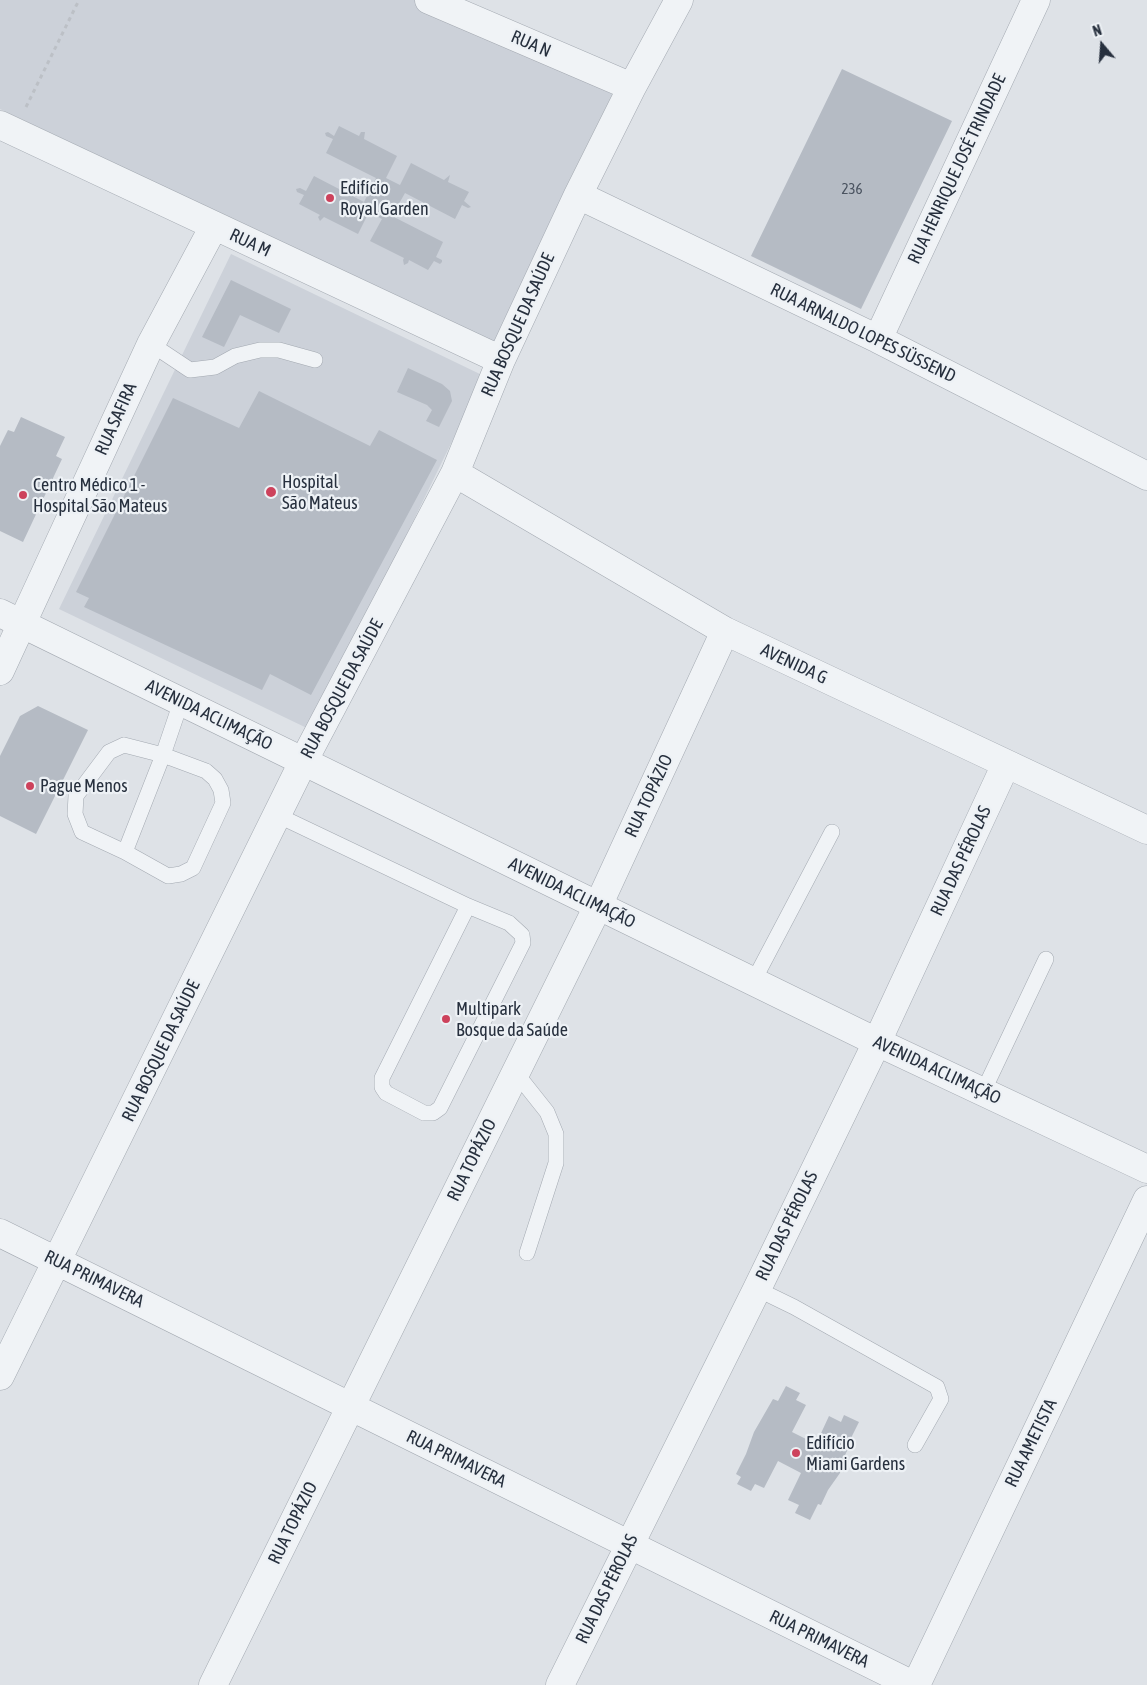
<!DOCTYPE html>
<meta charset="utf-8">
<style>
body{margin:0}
#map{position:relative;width:1147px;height:1685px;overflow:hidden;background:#dee2e7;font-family:"Asap Condensed",sans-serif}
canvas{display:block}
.north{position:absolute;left:1077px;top:20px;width:50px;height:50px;-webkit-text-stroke:4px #edf1f5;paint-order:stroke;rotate:342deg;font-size:14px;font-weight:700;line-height:20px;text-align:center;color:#27303e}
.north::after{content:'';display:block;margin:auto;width:18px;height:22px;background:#27303e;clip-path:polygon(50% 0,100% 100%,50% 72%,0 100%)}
</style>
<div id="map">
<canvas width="1147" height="1685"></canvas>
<div class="north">N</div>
</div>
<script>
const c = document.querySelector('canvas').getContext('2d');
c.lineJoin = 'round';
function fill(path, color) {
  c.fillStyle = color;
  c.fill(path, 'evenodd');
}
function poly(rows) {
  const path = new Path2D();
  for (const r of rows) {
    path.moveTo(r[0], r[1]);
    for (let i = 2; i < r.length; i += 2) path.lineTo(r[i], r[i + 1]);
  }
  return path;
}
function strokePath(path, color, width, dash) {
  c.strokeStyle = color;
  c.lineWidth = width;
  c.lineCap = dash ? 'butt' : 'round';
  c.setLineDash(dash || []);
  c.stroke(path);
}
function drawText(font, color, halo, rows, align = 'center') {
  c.font = font + ' "Asap Condensed",sans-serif';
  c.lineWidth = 4.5;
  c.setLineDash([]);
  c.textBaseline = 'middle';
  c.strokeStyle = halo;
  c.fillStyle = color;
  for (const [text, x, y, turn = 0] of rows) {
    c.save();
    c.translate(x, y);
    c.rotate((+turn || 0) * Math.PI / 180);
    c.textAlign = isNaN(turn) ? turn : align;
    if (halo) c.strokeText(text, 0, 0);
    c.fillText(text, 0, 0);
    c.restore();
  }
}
const built = poly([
 [0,0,414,0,616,96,495,344,0,109],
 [231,254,484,376,311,730,59,609]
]);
const building = poly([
 [842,69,952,121,861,309,751,256],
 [339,126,359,136,361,132,365,132,364,139,397,156,386,178,400,185,411,163,444,180,450,175,448,182,469,192,464,201,471,207,468,208,462,205,455,219,405,193,392,216,443,242,436,257,442,260,442,262,440,264,434,261,428,270,409,260,408,263,404,265,403,260,404,258,370,241,382,219,369,212,358,234,324,217,320,221,318,217,320,215,299,204,304,195,297,192,296,189,300,188,306,191,314,176,364,202,376,178,326,153,333,139,326,136,325,133,328,132,334,136],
 [231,280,291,309,279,333,240,315,224,347,202,337],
 [408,368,442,384,450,391,452,401,439,427,426,421,432,410,427,405,397,392],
 [259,391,370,446,379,430,437,460,311,695,270,674,262,690,84,607,89,598,76,592,173,398,239,428],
 [21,417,65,437,56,456,62,459,23,542,0,531,0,446,8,430,14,432],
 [38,706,88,730,36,834,0,816,0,756,20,716],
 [786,1386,800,1393,796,1400,806,1405,792,1432,816,1444,829,1416,841,1422,844,1415,859,1422,851,1438,853,1440,846,1453,840,1473,828,1490,821,1505,818,1504,810,1520,795,1513,799,1505,788,1500,801,1473,778,1461,764,1488,755,1484,751,1491,737,1484,741,1477,736,1474,746,1454,754,1432,773,1399,778,1401]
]);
const path = poly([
 [26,107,79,0]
]);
const service = poly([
 [151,344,190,370,215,367,235,356,260,350,279,350,315,360],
 [124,745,163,755,206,771,215,779,221,790,223,803,193,868,181,874,168,876,125,852,82,832,75,814,76,796,109,752,124,745],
 [277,815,468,906,509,923,522,935,523,943,440,1108,433,1113,424,1113,386,1093,382,1087,382,1078,468,906],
 [125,852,163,755,181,702],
 [753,982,832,832],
 [516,1073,547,1112,556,1134,556,1163,527,1253],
 [983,1092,1046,959],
 [757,1289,794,1307,937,1387,941,1399,915,1445]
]);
const minor = poly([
 [429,0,632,87],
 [0,125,501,360],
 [578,195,878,339,1147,476],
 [878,339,1036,0],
 [455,473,725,631,1147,830],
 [0,671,151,344,214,226],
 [0,1233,913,1685],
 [0,1376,303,762,455,473,501,360,578,195,632,87,679,0],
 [213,1685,598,906,725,631],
 [560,1685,757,1289,877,1042,1006,764],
 [916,1685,1147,1200]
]);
const tertiary = poly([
 [0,613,877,1042,1147,1169]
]);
const markers = [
 [330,198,5,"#cd425c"],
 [271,492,6,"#cd425c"],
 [23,495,5,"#cd425c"],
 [30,786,5,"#cd425c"],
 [446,1019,5,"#cd425c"],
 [796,1453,5,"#cd425c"]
];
const numberNames = [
 ["236",852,189]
];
const streetNames = [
 ["RUA N",531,44,23],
 ["RUA HENRIQUE JOSÉ TRINDADE",957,169,-65],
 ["RUA M",250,243,25],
 ["RUA BOSQUE DA SAÚDE",518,325,-66],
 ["RUA ARNALDO LOPES SÜSSEND",863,333,26],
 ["RUA SAFIRA",116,419,-66],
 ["AVENIDA G",794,664,25],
 ["RUA BOSQUE DA SAÚDE",342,689,-62],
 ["AVENIDA ACLIMAÇÃO",209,715,26],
 ["RUA TOPÁZIO",649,796,-65],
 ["RUA DAS PÉROLAS",961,861,-65],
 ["AVENIDA ACLIMAÇÃO",572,893,26],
 ["RUA BOSQUE DA SAÚDE",161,1051,-64],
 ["AVENIDA ACLIMAÇÃO",937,1070,25],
 ["RUA TOPÁZIO",472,1160,-64],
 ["RUA DAS PÉROLAS",787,1226,-64],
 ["RUA PRIMAVERA",94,1279,26],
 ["RUA AMETISTA",1031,1443,-64],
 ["RUA PRIMAVERA",456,1459,26],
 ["RUA TOPÁZIO",293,1523,-64],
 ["RUA DAS PÉROLAS",607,1589,-64],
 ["RUA PRIMAVERA",819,1639,26]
];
const poiNames = [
 ["Edifício",340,188],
 ["Royal Garden",340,209],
 ["Hospital",282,482],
 ["São Mateus",282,503],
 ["Centro Médico 1 -",33,485],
 ["Hospital São Mateus",33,506],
 ["Pague Menos",40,786],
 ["Multipark",456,1009],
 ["Bosque da Saúde",456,1030],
 ["Edifício",806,1443],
 ["Miami Gardens",806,1464]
];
fill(built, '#ccd1d9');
fill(building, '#b5bbc4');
strokePath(service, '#a3a9b1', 16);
strokePath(minor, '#a3a9b1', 29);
strokePath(tertiary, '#a3a9b1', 29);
strokePath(path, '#bcc0c6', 3, [4, 4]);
strokePath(service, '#f0f3f6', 15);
strokePath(minor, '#f0f3f6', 28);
strokePath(tertiary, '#f0f3f6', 28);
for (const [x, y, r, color] of markers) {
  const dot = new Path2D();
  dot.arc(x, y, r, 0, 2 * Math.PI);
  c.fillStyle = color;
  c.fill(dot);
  strokePath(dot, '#edf1f5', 2);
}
drawText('15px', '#4a5360', null, numberNames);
drawText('18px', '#27303e', '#edf1f5', streetNames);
drawText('18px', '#27303e', '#edf1f5', poiNames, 'left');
</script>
